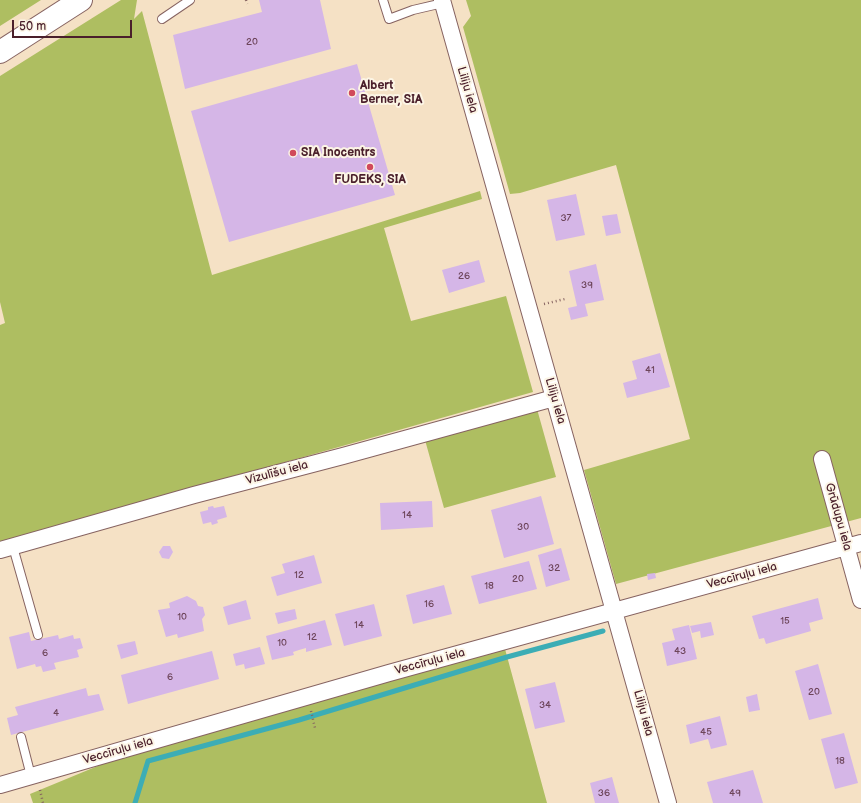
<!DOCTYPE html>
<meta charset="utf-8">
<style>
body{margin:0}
#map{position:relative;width:861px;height:803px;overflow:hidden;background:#f5e1c5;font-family:"Balsamiq Sans",sans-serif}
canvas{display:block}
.scale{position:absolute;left:12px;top:20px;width:120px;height:18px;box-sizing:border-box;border:2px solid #4a1f2b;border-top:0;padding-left:5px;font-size:12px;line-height:14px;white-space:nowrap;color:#4a1f2b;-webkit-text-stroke:3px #fcf5e5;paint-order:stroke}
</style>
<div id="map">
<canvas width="861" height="803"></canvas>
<div class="scale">50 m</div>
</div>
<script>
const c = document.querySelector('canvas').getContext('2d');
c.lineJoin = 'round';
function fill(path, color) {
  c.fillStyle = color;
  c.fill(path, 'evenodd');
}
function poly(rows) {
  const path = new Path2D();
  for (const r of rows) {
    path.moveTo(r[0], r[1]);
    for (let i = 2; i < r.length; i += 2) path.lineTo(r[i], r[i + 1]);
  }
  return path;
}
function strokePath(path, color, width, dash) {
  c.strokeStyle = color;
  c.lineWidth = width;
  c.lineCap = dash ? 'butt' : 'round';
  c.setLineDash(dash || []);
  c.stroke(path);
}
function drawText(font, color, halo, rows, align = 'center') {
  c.font = font + ' "Balsamiq Sans",sans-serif';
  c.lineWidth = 4;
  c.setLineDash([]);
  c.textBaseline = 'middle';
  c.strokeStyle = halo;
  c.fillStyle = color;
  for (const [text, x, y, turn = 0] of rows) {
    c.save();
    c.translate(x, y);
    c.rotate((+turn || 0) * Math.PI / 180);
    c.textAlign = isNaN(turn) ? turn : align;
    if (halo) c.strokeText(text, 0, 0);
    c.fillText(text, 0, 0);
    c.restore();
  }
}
const green = poly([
 [0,0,41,0,0,26],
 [121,0,137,0,134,19,142,11,212,275,480,191,482,199,384,228,411,321,506,296,533,392,0,543,0,325,5,323,0,302,0,76],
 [466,0,861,0,861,518,616,584,584,470,690,439,616,165,520,193,510,194,463,27,471,16],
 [537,409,556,477,444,508,425,440],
 [505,649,547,803,33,803,30,794,134,751]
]);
const stream = poly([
 [135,803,148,761,299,720,507,657,603,631]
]);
const building = poly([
 [259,0,320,0,331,49,185,89,173,35,262,12],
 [357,64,395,195,229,242,191,111],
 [576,194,585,235,556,241,547,200],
 [617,214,621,233,606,236,602,216],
 [479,260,485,282,449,293,442,270],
 [596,264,604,300,585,304,588,316,571,320,568,308,577,306,569,271],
 [660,353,670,387,627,398,623,383,637,379,632,361],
 [541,496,554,544,504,558,491,510],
 [432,501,433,527,381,530,380,503],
 [213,506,214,508,224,506,227,517,217,520,218,523,212,525,211,522,203,524,200,512,208,510,208,507],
 [163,546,170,546,173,552,169,559,162,558,159,552],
 [561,548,570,580,546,587,538,555],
 [314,555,322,583,277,596,271,577,285,573,282,564],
 [529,561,537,589,479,604,471,576],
 [655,573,656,578,648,580,647,574],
 [444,585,452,614,413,624,406,595],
 [187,596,196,601,198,606,203,607,205,615,202,619,204,631,178,638,177,634,166,637,158,610,170,608,169,603],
 [818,598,823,619,809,623,811,631,766,644,764,638,759,639,752,616],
 [246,600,251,619,228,625,223,607],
 [374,604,382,636,344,646,335,614],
 [295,609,297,619,278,624,275,613],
 [325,620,332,645,306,652,306,648,299,650,293,652,294,655,272,660,266,636],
 [711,622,714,635,701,638,700,631,692,633,690,626],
 [689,625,697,659,667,666,662,643,675,640,672,629],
 [29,632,31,641,58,635,59,639,73,635,74,639,80,638,83,648,77,650,79,657,54,663,56,669,43,672,41,666,36,667,35,664,17,669,9,637],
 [135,641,138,654,121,659,117,645],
 [260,647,265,664,245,669,244,664,236,666,233,654],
 [212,651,219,679,128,704,121,675],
 [818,664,832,714,809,720,795,671],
 [555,682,565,722,535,729,525,689],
 [86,688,88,696,99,694,104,710,11,735,7,718,18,715,15,707],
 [757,694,760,710,749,712,746,697],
 [720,716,727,745,711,749,708,739,690,744,686,725],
 [844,733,858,783,835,789,821,739],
 [753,770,763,803,713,803,707,782],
 [612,777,619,803,595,803,590,783]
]);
const path = poly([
 [246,0,247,4],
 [544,304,565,299],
 [311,711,315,728],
 [40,790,43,803]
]);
const service = poly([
 [383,0,389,19,413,10,443,3],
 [162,19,190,0],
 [13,547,38,635],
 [21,737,31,776]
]);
const minor = poly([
 [442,0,668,803],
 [822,459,861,600],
 [0,550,194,495,343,456,554,398],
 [0,785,389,673,861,543]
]);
const primary = poly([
 [0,52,81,0]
]);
const markers = [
 [352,93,4,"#d1495b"],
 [293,153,4,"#d1495b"],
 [370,167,4,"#d1495b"]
];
const numberNames = [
 ["20",252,42],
 ["37",566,218],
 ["26",464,276],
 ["39",587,285],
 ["41",650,370],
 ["14",407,515],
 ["30",523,527],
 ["32",554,568],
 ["12",299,575],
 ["20",518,579],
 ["18",489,586],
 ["16",429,604],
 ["10",182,617],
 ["15",785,621],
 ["14",359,625],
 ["12",312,637],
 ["10",282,643],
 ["43",680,651],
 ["6",45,653],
 ["6",170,677],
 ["20",814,692],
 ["34",545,705],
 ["4",56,713],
 ["45",706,732],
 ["18",840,761],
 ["36",604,793],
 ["49",735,793]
];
const poiNames = [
 ["Albert",360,86],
 ["Berner, SIA",360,100],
 ["SIA Inocentrs",301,153],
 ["FUDEKS, SIA",370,180,"center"]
];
const streetNames = [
 ["Liliju iela",467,90,74],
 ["Liliju iela",555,401,74],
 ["Vizulīšu iela",277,473,-15],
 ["Grūdupu iela",838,517,74],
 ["Veccīruļu iela",742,576,-15],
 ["Veccīruļu iela",430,662,-15],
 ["Liliju iela",643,713,75],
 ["Veccīruļu iela",118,751,-16]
];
fill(green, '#aebe61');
strokePath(stream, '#3cadb5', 5);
fill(building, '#d5b6e7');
strokePath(service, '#866361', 10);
strokePath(minor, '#866361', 18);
strokePath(primary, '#866361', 24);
strokePath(path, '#866361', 2.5, [1, 3]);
strokePath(service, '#fff', 8);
strokePath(minor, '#fff', 16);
strokePath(primary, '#fff', 22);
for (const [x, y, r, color] of markers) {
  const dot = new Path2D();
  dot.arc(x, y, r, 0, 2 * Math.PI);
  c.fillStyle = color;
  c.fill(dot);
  strokePath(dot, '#fcf5e5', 1.5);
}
drawText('10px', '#6d455a', null, numberNames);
drawText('bold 12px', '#4a1f2b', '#fcf5e5', poiNames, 'left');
drawText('12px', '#4a1f2b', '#fcf5e5', streetNames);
</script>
